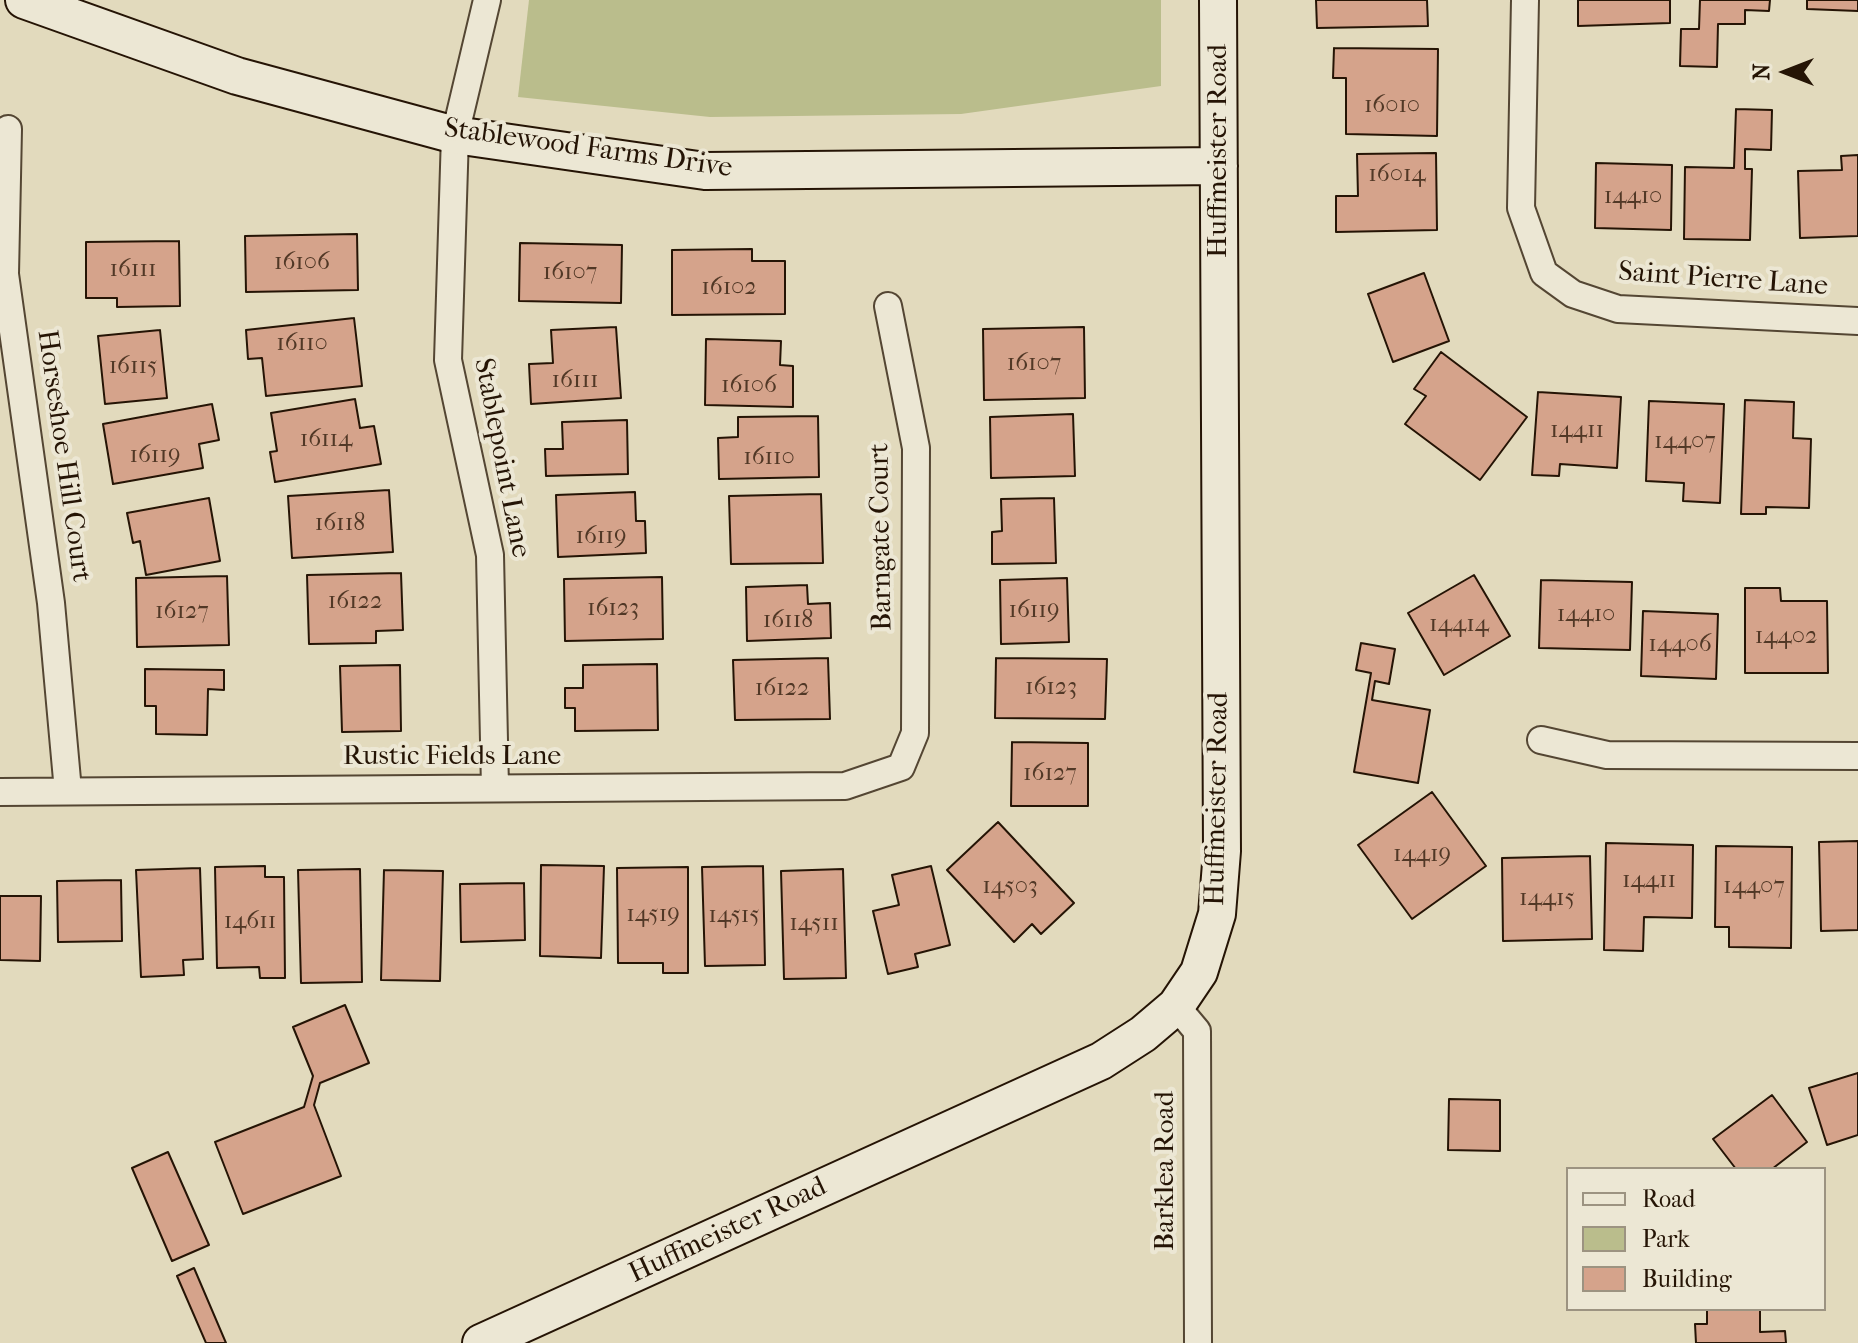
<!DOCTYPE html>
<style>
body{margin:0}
#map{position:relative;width:1858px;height:1343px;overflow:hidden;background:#e2dabd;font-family:"IM FELL French Canon",serif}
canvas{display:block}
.legend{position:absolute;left:1566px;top:1167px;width:260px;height:144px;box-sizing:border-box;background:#ece7d4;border:2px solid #9c9381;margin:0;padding:10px 14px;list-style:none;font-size:24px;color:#251405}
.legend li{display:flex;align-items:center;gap:16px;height:40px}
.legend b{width:40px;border:2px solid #9c9381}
.north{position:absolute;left:1746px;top:32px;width:80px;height:80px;-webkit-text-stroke:6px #ece7d4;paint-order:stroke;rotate:270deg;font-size:22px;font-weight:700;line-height:32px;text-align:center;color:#251405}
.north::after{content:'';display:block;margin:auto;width:28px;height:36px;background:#251405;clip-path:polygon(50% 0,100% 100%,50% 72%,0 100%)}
</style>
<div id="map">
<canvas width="1858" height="1343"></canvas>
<ul class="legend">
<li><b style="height:10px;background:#ece7d4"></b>Road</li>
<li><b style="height:22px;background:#babd8c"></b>Park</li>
<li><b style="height:22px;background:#d5a38b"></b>Building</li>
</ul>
<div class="north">N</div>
</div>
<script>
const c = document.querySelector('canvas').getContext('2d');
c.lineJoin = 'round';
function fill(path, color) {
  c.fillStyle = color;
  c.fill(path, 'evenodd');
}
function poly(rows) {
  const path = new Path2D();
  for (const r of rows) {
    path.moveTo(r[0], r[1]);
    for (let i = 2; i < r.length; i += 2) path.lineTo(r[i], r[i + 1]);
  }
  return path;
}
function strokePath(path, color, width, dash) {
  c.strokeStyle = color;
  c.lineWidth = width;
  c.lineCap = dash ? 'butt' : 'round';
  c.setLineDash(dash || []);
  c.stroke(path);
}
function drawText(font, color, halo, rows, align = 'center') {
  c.font = font + ' "IM FELL French Canon",serif';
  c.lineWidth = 8;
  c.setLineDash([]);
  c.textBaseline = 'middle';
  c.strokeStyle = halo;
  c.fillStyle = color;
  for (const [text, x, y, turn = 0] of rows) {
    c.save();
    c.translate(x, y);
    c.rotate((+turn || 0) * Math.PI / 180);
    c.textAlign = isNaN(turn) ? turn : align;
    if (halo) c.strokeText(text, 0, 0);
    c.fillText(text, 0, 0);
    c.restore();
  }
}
const green = poly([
 [529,0,1161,0,1161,86,961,114,710,117,518,97]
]);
const building = poly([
 [1316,0,1427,0,1428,26,1317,28,1316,0],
 [1578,0,1670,0,1670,23,1578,26,1578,0],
 [1700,0,1770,0,1769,11,1745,10,1745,24,1718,24,1717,67,1680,66,1681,29,1699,29,1700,0],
 [1807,0,1858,0,1858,11,1807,9,1807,0],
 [1334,48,1438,49,1437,136,1346,134,1346,78,1333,78,1334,48],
 [1736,109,1772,110,1771,150,1745,149,1745,169,1752,169,1750,240,1684,239,1685,167,1734,168,1736,109],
 [1436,153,1437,230,1336,232,1336,196,1358,196,1357,154,1436,153],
 [1858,155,1858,236,1800,238,1798,171,1842,170,1841,156,1858,155],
 [1596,163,1672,165,1671,230,1595,228,1596,163],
 [357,234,358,290,246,292,245,236,357,234],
 [179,241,180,306,117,307,117,298,86,298,86,242,179,241],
 [520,243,622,245,621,303,519,301,520,243],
 [752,249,752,261,785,261,785,314,672,315,672,250,752,249],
 [1424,273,1449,341,1393,362,1368,294,1424,273],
 [354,318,362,386,266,396,262,358,248,359,246,330,354,318],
 [616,327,621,398,531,404,529,364,553,363,551,330,616,327],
 [1084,327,1085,398,984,400,983,329,1084,327],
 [160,330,167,398,105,404,98,336,160,330],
 [706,339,781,341,780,365,793,366,793,407,705,405,706,339],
 [1441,352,1527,417,1480,480,1405,424,1426,396,1414,389,1441,352],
 [1538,392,1621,397,1617,468,1560,464,1559,476,1532,475,1538,392],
 [355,399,360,428,374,426,381,464,275,482,270,452,277,451,271,413,355,399],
 [1745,400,1794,402,1793,438,1811,439,1809,508,1766,507,1766,514,1741,514,1745,400],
 [1649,401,1724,404,1720,503,1683,501,1684,483,1646,481,1649,401],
 [212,404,219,440,199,444,203,468,113,484,103,424,212,404],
 [1073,414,1075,476,991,478,990,417,1073,414],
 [818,416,819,477,719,479,718,438,738,437,738,417,818,416],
 [627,420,628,474,546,476,545,449,563,449,562,422,627,420],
 [389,490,393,552,292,558,288,496,389,490],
 [635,492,636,521,645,521,646,553,558,557,556,495,635,492],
 [821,494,823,563,731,564,729,496,821,494],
 [209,498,220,561,146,575,140,541,133,543,127,513,209,498],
 [1054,498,1056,563,992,564,992,532,1002,531,1001,499,1054,498],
 [401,573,403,630,376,631,376,643,309,644,307,575,401,573],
 [1474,575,1510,636,1444,675,1408,613,1474,575],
 [227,576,229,645,137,647,136,578,227,576],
 [662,577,663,639,565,641,564,579,662,577],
 [1067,578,1069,642,1001,644,1000,580,1067,578],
 [1541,580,1632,582,1630,650,1539,648,1541,580],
 [807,585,808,604,830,603,831,638,747,641,746,587,807,585],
 [1745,588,1780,588,1781,601,1827,601,1828,673,1745,673,1745,588],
 [1643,611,1718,614,1716,679,1641,676,1643,611],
 [1361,643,1395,649,1389,684,1375,681,1372,700,1430,710,1418,783,1354,772,1371,673,1356,670,1361,643],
 [828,658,830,719,735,720,733,660,828,658],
 [996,658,1107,659,1105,719,995,718,996,658],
 [657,664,658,730,575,731,575,708,565,708,565,688,583,688,583,665,657,664],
 [400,665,401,731,342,732,340,666,400,665],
 [145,669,224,670,224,690,208,689,207,735,156,734,156,706,145,706,145,669],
 [1012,742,1088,743,1088,806,1011,806,1012,742],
 [1432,792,1486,866,1412,919,1358,845,1432,792],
 [998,822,1074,903,1041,934,1032,924,1014,942,947,870,998,822],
 [1858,841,1858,930,1821,931,1819,842,1858,841],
 [1606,843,1693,845,1692,918,1644,917,1643,951,1604,950,1606,843],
 [1716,846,1792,847,1791,948,1729,947,1729,927,1715,927,1716,846],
 [1590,856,1592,939,1503,941,1502,858,1590,856],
 [541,865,604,866,601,958,540,956,541,865],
 [265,866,265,877,284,877,285,978,260,978,259,967,217,968,215,867,265,866],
 [763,866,765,965,705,966,702,867,763,866],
 [931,866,950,945,915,954,918,967,888,974,873,911,899,905,892,875,931,866],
 [688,867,688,973,663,973,663,963,618,963,617,868,688,867],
 [200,868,203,959,183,960,184,975,141,977,136,870,200,868],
 [360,869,362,982,301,983,298,870,360,869],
 [843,869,846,978,784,979,781,871,843,869],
 [384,870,443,871,440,981,381,980,384,870],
 [121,880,122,941,58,942,57,881,121,880],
 [524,883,525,940,461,942,460,884,524,883],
 [0,896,41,896,40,961,0,960,0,896],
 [345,1005,369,1063,320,1083,314,1105,341,1176,243,1214,215,1142,304,1107,313,1076,293,1027,345,1005],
 [1858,1073,1858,1135,1827,1145,1809,1088,1858,1073],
 [1772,1095,1807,1142,1772,1169,1736,1169,1713,1139,1772,1095],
 [1449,1099,1500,1100,1500,1151,1448,1150,1449,1099],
 [168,1152,209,1245,172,1261,132,1168,168,1152],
 [194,1268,226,1343,206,1343,177,1276,194,1268],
 [1707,1309,1760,1309,1760,1332,1785,1331,1786,1343,1696,1343,1695,1324,1707,1324,1707,1309]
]);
const street = poly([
 [487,0,455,135,448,360,490,555,495,788],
 [1525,0,1521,208,1544,273,1573,294,1618,309,1858,321],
 [8,129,5,274,51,603,68,791],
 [1541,740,1607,755,1858,756],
 [0,792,845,786,901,767,915,733,916,448,888,306],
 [1176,1006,1197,1031,1198,1343]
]);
const secondary = poly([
 [24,0,237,76,455,135,705,171,1219,166],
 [481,1343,1101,1061,1143,1034,1176,1006,1199,972,1217,914,1222,851,1218,0]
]);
const numberNames = [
 ["16010",1392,106],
 ["16014",1397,175],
 ["14410",1633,197],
 ["16106",302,263],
 ["16111",133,270],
 ["16107",570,273],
 ["16102",729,288],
 ["16110",302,344],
 ["16107",1034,364],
 ["16115",133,367],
 ["16111",575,381],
 ["16106",749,386],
 ["14411",1577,431],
 ["16114",326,440],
 ["14407",1685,442],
 ["16119",155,456],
 ["16110",769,458],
 ["16118",340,524],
 ["16119",601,537],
 ["16122",355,602],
 ["16123",613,609],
 ["16119",1034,611],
 ["16127",182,612],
 ["14410",1586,615],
 ["16118",788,621],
 ["14414",1459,625],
 ["14402",1786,637],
 ["14406",1680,645],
 ["16123",1051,688],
 ["16122",782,689],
 ["16127",1050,774],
 ["14419",1422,855],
 ["14411",1649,881],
 ["14503",1010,887],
 ["14407",1754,887],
 ["14415",1547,899],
 ["14519",653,915],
 ["14515",734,916],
 ["14611",250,922],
 ["14511",814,924]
];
const streetNames = [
 ["Stablewood Farms Drive",588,149,8],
 ["Huffmeister Road",1219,151,-90],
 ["Saint Pierre Lane",1723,280,4],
 ["Horseshoe Hill Court",63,456,82],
 ["Stablepoint Lane",501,458,79],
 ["Barngate Court",882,537,-91],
 ["Rustic Fields Lane",452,757],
 ["Huffmeister Road",1218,799,-89],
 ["Barklea Road",1166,1171,-90],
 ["Huffmeister Road",728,1231,-25]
];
fill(green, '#babd8c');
fill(building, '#d5a38b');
strokePath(building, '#251405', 2);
strokePath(street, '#544633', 30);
strokePath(secondary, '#251405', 40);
strokePath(street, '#ece7d4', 26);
strokePath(secondary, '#ece7d4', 36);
drawText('24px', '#513826', null, numberNames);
drawText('28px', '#251405', '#ece7d4', streetNames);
</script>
